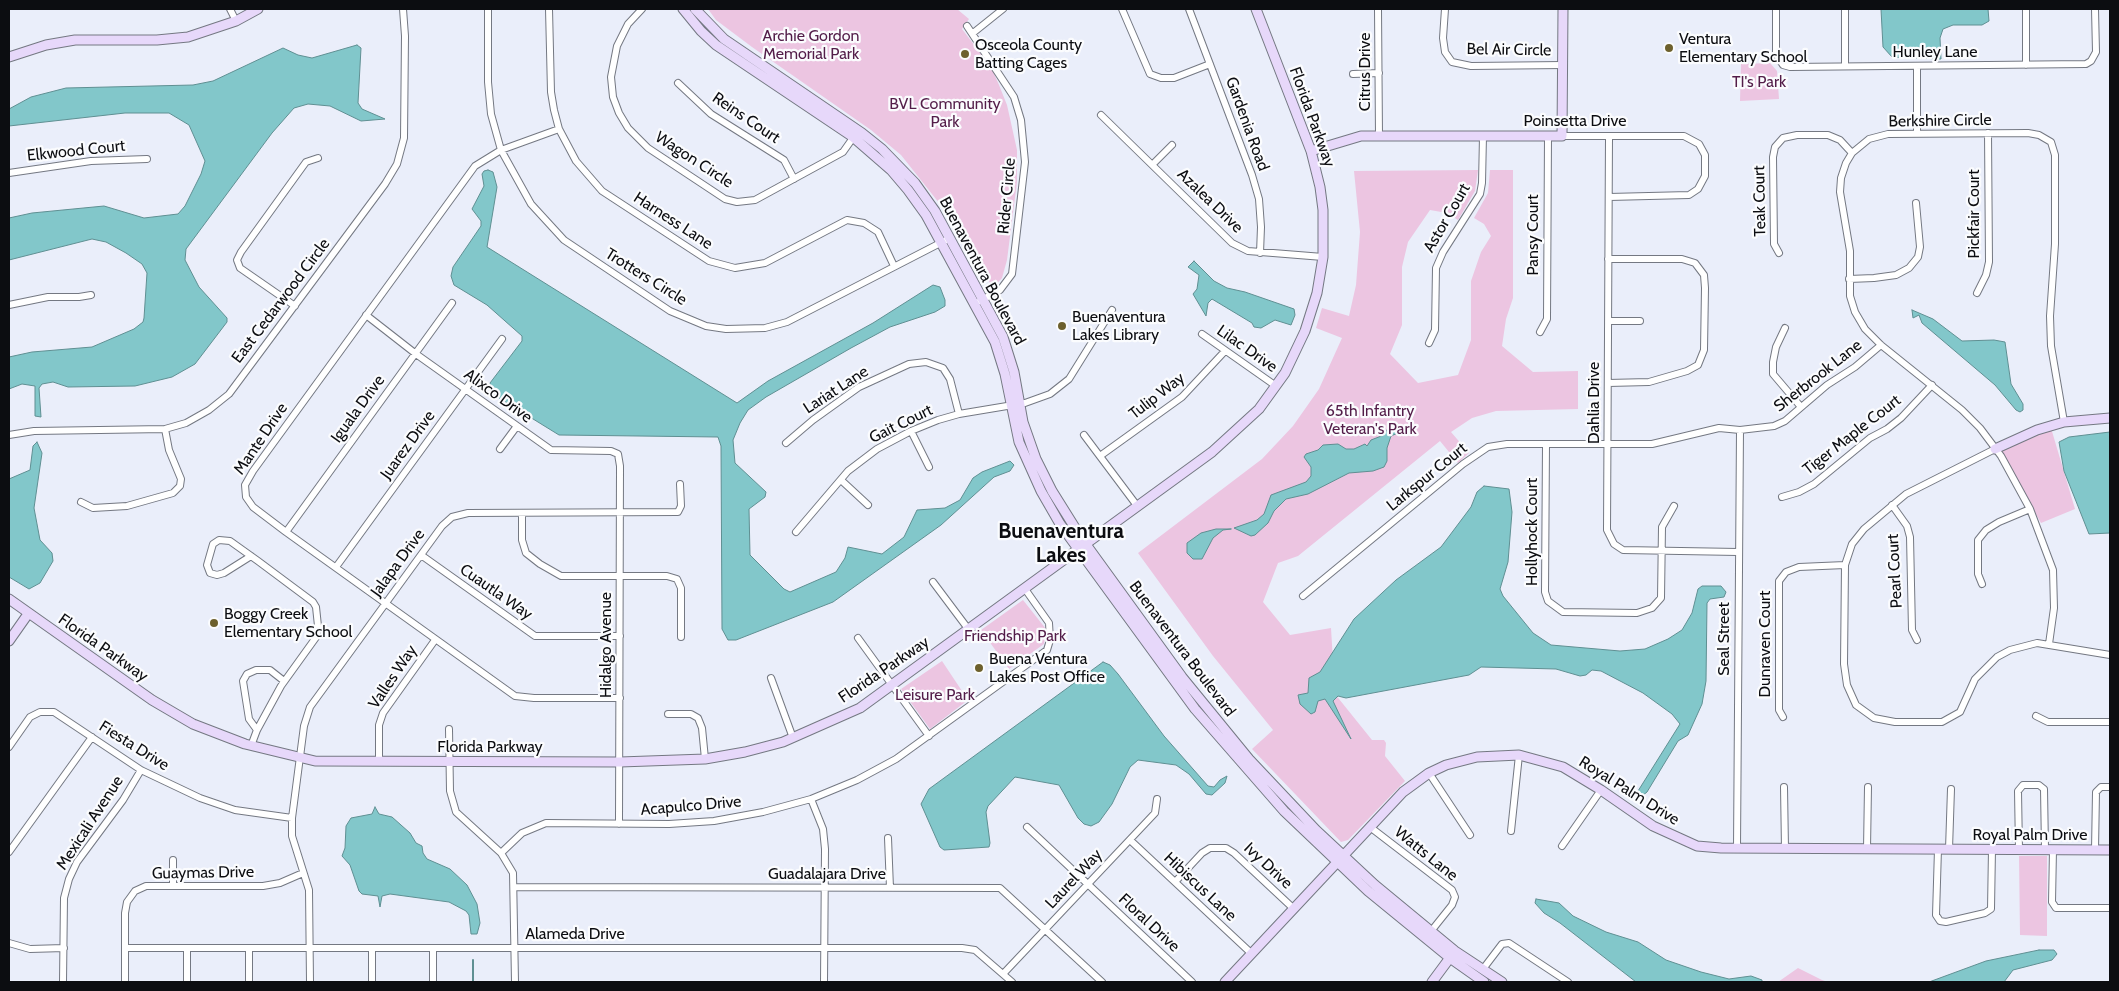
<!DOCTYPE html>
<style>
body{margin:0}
#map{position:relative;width:2119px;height:991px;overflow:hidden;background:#eaeefa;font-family:Cabin,sans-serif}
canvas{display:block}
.frame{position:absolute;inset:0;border:10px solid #0c0d11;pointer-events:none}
</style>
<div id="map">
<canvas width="2119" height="991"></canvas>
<div class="frame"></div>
</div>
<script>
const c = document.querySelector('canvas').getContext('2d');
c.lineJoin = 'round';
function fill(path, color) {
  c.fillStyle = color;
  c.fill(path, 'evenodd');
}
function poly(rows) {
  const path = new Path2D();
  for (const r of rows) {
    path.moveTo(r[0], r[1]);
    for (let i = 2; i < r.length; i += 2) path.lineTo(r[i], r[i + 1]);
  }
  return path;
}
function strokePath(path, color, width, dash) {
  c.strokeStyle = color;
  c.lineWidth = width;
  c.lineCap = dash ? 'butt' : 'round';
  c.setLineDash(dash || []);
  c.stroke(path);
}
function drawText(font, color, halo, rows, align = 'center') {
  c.font = font + ' Cabin,sans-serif';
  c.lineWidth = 4.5;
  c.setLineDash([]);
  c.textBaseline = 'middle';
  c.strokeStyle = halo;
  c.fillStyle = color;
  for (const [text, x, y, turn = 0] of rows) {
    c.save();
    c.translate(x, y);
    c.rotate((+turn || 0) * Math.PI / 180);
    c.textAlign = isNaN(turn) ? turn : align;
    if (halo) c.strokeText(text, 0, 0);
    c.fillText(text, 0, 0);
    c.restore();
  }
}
const green = poly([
 [708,9,957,9,969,19,962,29,991,67,999,85,1007,105,1017,150,1017,182,1007,260,1002,278,993,288,951,218,901,155,871,130,752,47,716,20],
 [1770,63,1777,71,1779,99,1740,101,1741,64],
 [1478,170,1475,191,1458,220,1447,213,1430,210,1408,242,1402,267,1402,325,1390,354,1418,383,1458,375,1471,340,1471,281,1481,252,1491,236,1484,224,1474,218,1488,193,1490,170,1513,170,1513,298,1506,319,1502,346,1533,372,1578,371,1578,409,1496,411,1472,418,1451,432,1469,453,1458,463,1440,441,1298,556,1278,563,1263,602,1290,635,1331,628,1335,694,1372,740,1384,740,1386,743,1385,756,1405,781,1348,840,1341,842,1252,749,1273,730,1213,656,1138,553,1262,459,1293,426,1319,389,1342,338,1316,328,1322,308,1349,316,1356,285,1360,232,1354,171],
 [2051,428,2075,509,2041,523,1999,450],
 [1023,600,1046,629,1044,644,1009,669,981,630],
 [942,661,968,700,930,729,901,689],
 [2019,856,2047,856,2047,936,2020,935],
 [1798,968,1822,980,1828,982,1778,982]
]);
const water = poly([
 [1881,9,1988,9,1989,21,1982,25,1953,25,1943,29,1940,38,1941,59,1892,57,1883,47,1881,9],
 [357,45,361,48,358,103,362,109,385,119,361,121,330,106,308,104,294,108,272,133,186,249,185,260,199,287,227,318,227,322,195,364,172,377,135,386,68,387,53,382,42,384,39,388,41,417,35,416,35,386,22,384,9,389,9,357,32,352,92,347,134,329,143,322,144,318,147,273,142,264,126,253,106,242,92,239,9,260,9,218,32,213,104,206,144,218,178,214,185,206,201,174,205,161,189,125,169,113,125,113,9,126,9,109,31,97,66,88,193,85,213,81,283,48,298,55,312,58,357,45],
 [488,170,493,172,497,187,487,247,737,403,768,381,873,323,933,285,940,287,945,300,945,306,935,312,890,327,851,348,766,397,748,410,740,423,733,440,735,463,766,492,765,497,749,509,750,555,784,589,790,592,836,572,845,558,848,547,882,554,904,537,917,510,945,508,960,500,973,478,982,472,1010,461,1014,465,1010,471,994,477,941,525,833,602,736,640,728,640,722,629,721,446,718,437,559,435,491,393,490,383,522,341,522,336,487,305,454,285,451,276,453,267,481,226,481,221,472,209,484,186,482,174,484,171,488,170],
 [1194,261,1214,281,1227,288,1245,292,1294,309,1295,315,1291,325,1275,320,1261,328,1254,327,1252,323,1212,299,1208,303,1206,316,1193,294,1197,289,1199,275,1188,267,1194,261],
 [1912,310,1933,319,1962,341,1994,340,2005,342,2011,384,2023,404,2023,410,2020,412,2016,410,1995,385,1922,323,1919,315,1913,318,1912,310],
 [1395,423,1399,427,1398,433,1391,436,1387,448,1387,461,1384,467,1373,471,1349,473,1308,494,1286,499,1274,511,1268,523,1255,535,1251,536,1234,528,1257,520,1264,514,1271,495,1306,482,1311,476,1311,467,1304,457,1306,454,1318,450,1323,445,1338,444,1346,449,1354,449,1365,444,1367,446,1371,440,1384,435,1388,428,1395,423],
 [2110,432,2110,533,2089,534,2064,471,2059,442,2069,437,2110,432],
 [37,442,42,453,34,508,40,540,52,553,53,561,40,583,29,589,9,577,9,479,30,470,33,446,37,442],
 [1484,486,1509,489,1512,512,1508,562,1500,589,1503,596,1533,633,1551,645,1620,651,1645,649,1668,639,1682,630,1692,613,1698,589,1702,586,1721,586,1726,592,1724,597,1710,599,1707,603,1706,681,1702,704,1688,735,1678,741,1647,792,1642,796,1638,791,1680,724,1672,714,1643,693,1601,671,1592,670,1586,675,1580,676,1556,669,1481,667,1469,675,1346,698,1338,696,1333,701,1351,739,1325,699,1318,701,1315,712,1311,714,1300,704,1298,695,1308,693,1309,678,1320,672,1354,619,1396,580,1441,547,1471,507,1477,492,1484,486],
 [1231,529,1223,530,1213,538,1202,559,1193,559,1187,553,1187,543,1201,533,1216,529,1231,529],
 [1103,662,1110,665,1118,674,1164,736,1208,786,1214,787,1220,780,1227,776,1225,783,1212,795,1206,794,1189,774,1176,765,1138,760,1130,767,1112,804,1099,822,1091,826,1084,824,1078,818,1059,785,1015,777,988,806,986,812,990,843,989,847,944,850,940,847,921,804,929,789,1103,662],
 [375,807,379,814,392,817,410,833,416,843,422,846,423,853,427,859,450,869,467,885,477,904,480,923,477,934,471,934,469,915,466,911,449,902,390,894,382,896,380,907,378,896,362,894,359,891,350,865,342,856,345,848,346,826,351,818,372,814,375,807],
 [1536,899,1559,903,1573,916,1606,932,1638,942,1666,960,1701,972,1729,979,1751,976,1762,980,1762,982,1636,982,1560,923,1544,913,1535,903,1536,899],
 [2039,950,2054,950,2057,954,2052,960,2013,970,2004,982,1929,982,1986,961,2039,950]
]);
const stream = poly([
 [473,960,473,982]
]);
const street = poly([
 [230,9,236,21],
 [488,9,488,82,491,114,501,150,531,204,564,240,670,311,706,326,726,329,765,328,787,322,950,238],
 [549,9,551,92,554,110,559,129,576,161,602,191,709,261,735,268,765,263,847,220,864,223,878,232,894,266],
 [642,9,628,24,617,46,611,77,613,97,619,113,628,128,648,148,725,199,737,202,755,200,843,152,855,135],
 [1122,9,1150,74,1161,78,1174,78,1210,64],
 [1189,9,1252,175,1259,199,1261,227,1260,253],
 [1378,9,1379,136],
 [1445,9,1443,38,1445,52,1452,62,1471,66,1563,65],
 [1776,9,1776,54,1783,65,1790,67,2086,64,2091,61,2096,52,2095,9],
 [1845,9,1845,66],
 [2026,9,2026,65],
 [967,26,1014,97,1021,120,1025,162,1012,274,1000,290,980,301],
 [973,33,1003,9],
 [1353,74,1379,73],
 [678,83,711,114,784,160,794,179],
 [1101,115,1232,243,1248,251,1323,257],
 [559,129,501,150,475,166,253,471,245,485,246,497,253,507,286,532,515,696,534,698,620,698],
 [1917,133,1917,66],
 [1562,136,1684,136,1699,144,1705,155,1705,176,1698,189,1689,195,1609,197],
 [1609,136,1607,530,1614,544,1623,550,1738,552],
 [1153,164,1172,145],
 [9,173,91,161,147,159],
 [1779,253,1774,244,1773,157,1775,147,1783,138,1797,135,1828,135,1840,140,1852,153],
 [1608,259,1682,259,1695,263,1704,275,1705,288,1704,350,1698,365,1687,371,1649,382,1608,383],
 [1849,279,1874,278,1896,275,1909,268,1918,257,1920,247,1916,203],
 [1977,293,1986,275,1989,262,1988,133],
 [9,305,48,297,79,297,91,295],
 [295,306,240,268,237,260,241,252,306,162,318,158],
 [366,315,416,354,551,450,611,451,618,454,620,466,619,824],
 [1608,321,1640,321],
 [1785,328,1776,347,1773,362,1773,374,1801,407],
 [1540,332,1547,319,1548,136],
 [1202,334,1276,386],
 [1429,343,1435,330,1436,268,1443,252,1480,194,1482,183,1483,136],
 [911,431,929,467],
 [9,435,34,431,165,429,186,423,209,410,229,394,385,184,397,164,404,138,405,36,403,9],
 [1084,435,1138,507],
 [786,443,813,420,859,387,909,364,926,362,943,368,950,379,959,414],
 [1546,444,1545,592,1548,601,1563,612,1637,613,1652,608,1661,598,1662,527,1674,506],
 [500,449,517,426],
 [1995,449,1906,494,1864,529,1852,544,1845,565,1844,664,1847,685,1856,705,1874,718,1895,722,1942,722,1960,712,1975,679,1997,657,2010,650,2037,643,2110,655],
 [1100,456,1182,397,1225,351],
 [841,480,868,505],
 [1782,497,1799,492,1814,484,1870,438,1887,429,1901,418,1932,385],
 [81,502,93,508,127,506,173,493,180,486,181,479,169,450,165,429],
 [1892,505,1907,526,1910,537,1912,630,1917,640],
 [522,514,522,540,526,553,540,564,561,576,667,576,677,579,681,588,681,637],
 [286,532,452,303],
 [796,532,848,471,877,449,911,431,938,420,959,414,1025,403,1050,394,1069,379,1112,310],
 [421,555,535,636,620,636],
 [251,556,224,573,217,575,210,573,207,565,213,544,219,540,230,541,258,561,313,602,316,607,318,626,317,636,281,686,257,730,251,746],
 [336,567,502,339],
 [933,582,969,630],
 [1982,584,1978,574,1978,540,1986,530,1999,522,2030,509],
 [1303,596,1463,464,1488,447,1507,444,1652,444,1719,428,1740,430,1774,426,1785,421,1827,385,1855,367,1881,345],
 [858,638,929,736],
 [2049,644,2054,608,2053,570,2030,509,2001,456,1980,428,1962,410,1881,345,1865,329,1855,312,1850,296,1850,251,1840,192,1841,178,1846,163,1852,153,1869,139,1888,134,2028,133,2039,135,2051,142,2055,155,2055,244,2050,316,2051,346,2064,422],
 [771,678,793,738],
 [668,714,691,714,698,718,702,728,705,759],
 [2036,716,2048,722,2110,722],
 [1783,717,1779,710,1779,581,1786,572,1799,567,1845,565],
 [449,729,450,791,456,812,501,853,513,873,515,982],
 [257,730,249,719,243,681,247,674,256,670,270,670,284,681],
 [9,747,30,717,40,712,54,712,141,770,200,798,235,810,292,818],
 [379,761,379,725,383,713,435,640],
 [1429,773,1470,835],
 [1784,787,1785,849],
 [811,799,823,829,825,849,824,982],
 [1027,827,1192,982],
 [1370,827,1452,890,1455,897,1452,905,1432,930],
 [1511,831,1519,755],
 [888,838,890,888],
 [1130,840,1252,954],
 [1562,846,1601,790],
 [1737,848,1740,430],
 [1867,849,1868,787],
 [1938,849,1936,915,1940,921,1946,922,1985,913,1991,909,1992,849],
 [1949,849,1951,789],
 [2019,850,2018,791,2023,785,2039,785,2044,789,2045,849],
 [2053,850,2052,902,2056,908,2110,908],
 [2095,850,2096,792,2101,787,2110,787],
 [9,852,92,737],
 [501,853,522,833,546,823,669,824,714,821,763,812,811,799,857,780,896,759,1047,650,1050,640,1049,623,1025,589],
 [1175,882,1202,853,1210,848,1226,848,1234,853,1294,909],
 [173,886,173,860],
 [515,887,1000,888,1102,982],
 [9,943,30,949,64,948],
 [125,948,962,948,975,950,1012,982],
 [433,948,433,982],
 [1483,969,1502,944,1509,943,1568,982],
 [1003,974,1155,813,1157,799],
 [63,982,64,898,69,879,77,862,123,800,141,770],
 [125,982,125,913,127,902,135,891,146,886,263,886,280,883,303,873],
 [187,982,187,948],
 [249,982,249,948],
 [310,982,309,890,292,836,292,818,304,726,310,707,442,526,452,517,468,513,678,512,681,506,680,484],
 [372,982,372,948]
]);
const secondary = poly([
 [683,9,701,31,716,45,853,137,891,170,908,190,926,215,995,342,1005,374,1019,442,1041,491,1060,524,1195,709,1284,811,1368,891,1450,958,1484,982],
 [695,9,724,39,862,133,882,149,915,183,935,211,1003,337,1014,372,1023,422,1036,459,1052,491,1082,539,1182,677,1249,759,1316,830,1375,885,1455,951,1502,982],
 [9,57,46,45,75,40,157,40,188,37,236,21,258,9],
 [1311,151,1361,136,1562,136,1563,9],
 [1995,449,2037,430,2064,422,2110,418],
 [9,599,152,700,193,724,245,744,315,761,620,762,705,759,745,752,783,742,860,708,1212,452,1259,409,1285,373,1305,331,1317,293,1323,257,1323,210,1320,187,1311,151,1256,9],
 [9,641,28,614],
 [1225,982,1403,792,1429,773,1446,765,1477,757,1519,755,1563,767,1601,790,1653,826,1697,846,1721,848,2110,850],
 [1432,982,1452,955]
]);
const markers = [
 [1669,48,5,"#6d602d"],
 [965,54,5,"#6d602d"],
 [1062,326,5,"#6d602d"],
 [214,623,5,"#6d602d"],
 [979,668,5,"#6d602d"]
];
const parkNames = [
 ["Archie Gordon",811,36],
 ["Memorial Park",811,54],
 ["TI's Park",1759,82],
 ["BVL Community",945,104],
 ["Park",945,122],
 ["65th Infantry",1370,411],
 ["Veteran's Park",1370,429],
 ["Friendship Park",1015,636],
 ["Leisure Park",935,695]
];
const poiNames = [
 ["Ventura",1679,39],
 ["Elementary School",1679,57],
 ["Osceola County",975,45],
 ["Batting Cages",975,63],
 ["Buenaventura",1072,317],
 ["Lakes Library",1072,335],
 ["Boggy Creek",224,614],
 ["Elementary School",224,632],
 ["Buena Ventura",989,659],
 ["Lakes Post Office",989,677]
];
const streetNames = [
 ["Bel Air Circle",1509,50,1],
 ["Hunley Lane",1935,52],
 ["Citrus Drive",1365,72,-90],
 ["Florida Parkway",1312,117,70],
 ["Reins Court",746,118,34],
 ["Poinsetta Drive",1575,121],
 ["Berkshire Circle",1940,121,-1],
 ["Gardenia Road",1247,124,70],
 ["Elkwood Court",76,151,-6],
 ["Wagon Circle",694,160,33],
 ["Rider Circle",1007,196,-85],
 ["Azalea Drive",1210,201,44],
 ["Teak Court",1760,201,-91],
 ["Pickfair Court",1974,214,-90],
 ["Astor Court",1447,218,-60],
 ["Harness Lane",673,221,33],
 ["Pansy Court",1533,235,-90],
 ["Buenaventura Boulevard",982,271,62],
 ["Trotters Circle",646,277,32],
 ["East Cedarwood Circle",281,301,-53],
 ["Lilac Drive",1247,349,35],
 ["Sherbrook Lane",1818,376,-38],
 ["Lariat Lane",836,390,-33],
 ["Alixco Drive",498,396,36],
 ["Tulip Way",1157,396,-38],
 ["Dahlia Drive",1594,403,-90],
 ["Iguala Drive",358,409,-54],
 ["Gait Court",901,424,-26],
 ["Tiger Maple Court",1852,435,-38],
 ["Mante Drive",261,439,-56],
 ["Juarez Drive",408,445,-54],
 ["Larkspur Court",1427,477,-39],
 ["Hollyhock Court",1532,532,-90],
 ["Jalapa Drive",398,563,-54],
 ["Pearl Court",1895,571,-93],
 ["Cuautla Way",496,592,35],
 ["Seal Street",1724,639,-90],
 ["Dunraven Court",1765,644,-90],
 ["Hidalgo Avenue",606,645,-90],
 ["Florida Parkway",103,648,35],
 ["Buenaventura Boulevard",1182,649,53],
 ["Florida Parkway",884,670,-34],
 ["Valles Way",393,677,-56],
 ["Fiesta Drive",134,746,32],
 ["Florida Parkway",490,747],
 ["Royal Palm Drive",1629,791,32],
 ["Acapulco Drive",691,806,-5],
 ["Mexicali Avenue",90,823,-57],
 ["Royal Palm Drive",2030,835],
 ["Watts Lane",1426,854,39],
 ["Ivy Drive",1268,866,43],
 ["Guaymas Drive",203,873,-1],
 ["Guadalajara Drive",827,874],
 ["Laurel Way",1074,879,-47],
 ["Hibiscus Lane",1200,887,43],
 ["Floral Drive",1149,923,43],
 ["Alameda Drive",575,934]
];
const districtNames = [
 ["Buenaventura",1061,532],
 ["Lakes",1061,556]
];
fill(green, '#ecc5e1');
fill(water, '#82c7ca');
strokePath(water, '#5f8f92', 1);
strokePath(stream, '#5f8f92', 2);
strokePath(street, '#747882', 8);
strokePath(secondary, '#747882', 11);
strokePath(street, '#fff', 6);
strokePath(secondary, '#e7d8fa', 9);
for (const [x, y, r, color] of markers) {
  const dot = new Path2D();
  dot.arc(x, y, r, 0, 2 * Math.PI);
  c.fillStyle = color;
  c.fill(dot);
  strokePath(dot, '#fbfcfe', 2);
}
drawText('16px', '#531d49', '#fbfcfe', parkNames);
drawText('16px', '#0c0d11', '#fbfcfe', poiNames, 'left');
drawText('16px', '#0c0d11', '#fbfcfe', streetNames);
drawText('bold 21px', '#0c0d11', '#fbfcfe', districtNames);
</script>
